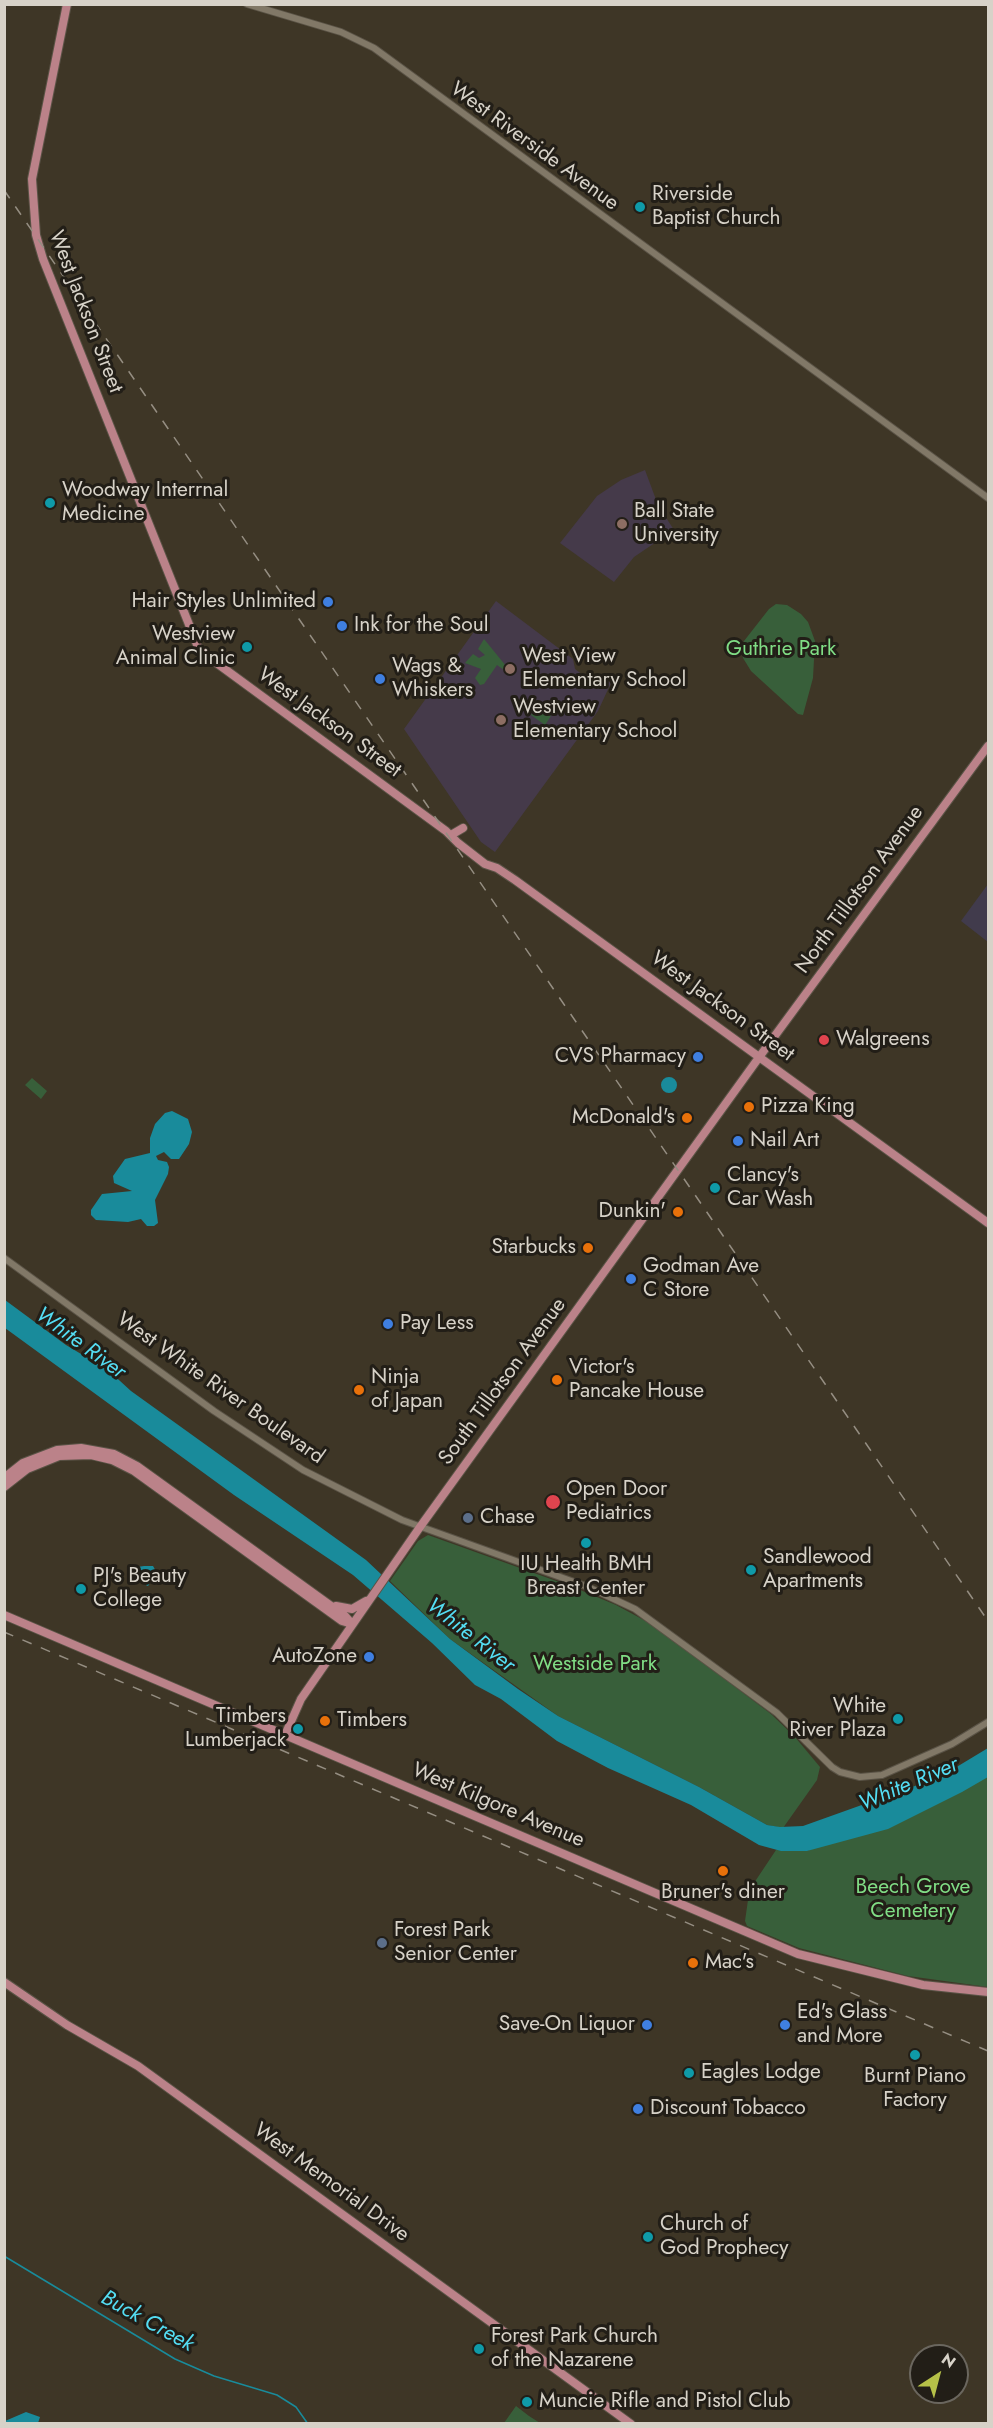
<!DOCTYPE html>
<style>
body{margin:0}
#map{position:relative;width:993px;height:2428px;overflow:hidden;background:#3e3626;font-family:Jost,sans-serif}
canvas{display:block}
.frame{position:absolute;inset:0;border:6px solid #d7d2c8;pointer-events:none}
.north{position:absolute;left:909px;top:2344px;width:60px;height:60px;box-sizing:border-box;background:#221e17;border:2px solid #6a665e;border-radius:50%;rotate:36deg;font-size:16px;font-weight:700;line-height:24px;text-align:center;color:#d7d2c8}
.north::after{content:'';display:block;margin:auto;width:21px;height:27px;background:#b6c148;clip-path:polygon(50% 0,100% 100%,50% 72%,0 100%)}
</style>
<div id="map">
<canvas width="993" height="2428"></canvas>
<div class="frame"></div>
<div class="north">N</div>
</div>
<script>
const c = document.querySelector('canvas').getContext('2d');
c.lineJoin = 'round';
function fill(path, color) {
  c.fillStyle = color;
  c.fill(path, 'evenodd');
}
function poly(rows) {
  const path = new Path2D();
  for (const r of rows) {
    if (r.length === 3) {
      path.moveTo(r[0] + r[2], r[1]);
      path.arc(r[0], r[1], r[2], 0, 2 * Math.PI);
      continue;
    }
    path.moveTo(r[0], r[1]);
    for (let i = 2; i < r.length; i += 2) path.lineTo(r[i], r[i + 1]);
  }
  return path;
}
function strokePath(path, color, width, dash) {
  c.strokeStyle = color;
  c.lineWidth = width;
  c.lineCap = dash ? 'butt' : 'round';
  c.setLineDash(dash || []);
  c.stroke(path);
}
function drawText(font, color, halo, rows, align = 'center') {
  c.font = font + ' Jost,sans-serif';
  c.lineWidth = 6;
  c.setLineDash([]);
  c.textBaseline = 'middle';
  c.strokeStyle = halo;
  c.fillStyle = color;
  for (const [text, x, y, turn = 0] of rows) {
    c.save();
    c.translate(x, y);
    c.rotate((+turn || 0) * Math.PI / 180);
    c.textAlign = isNaN(turn) ? turn : align;
    if (halo) c.strokeText(text, 0, 0);
    c.fillText(text, 0, 0);
    c.restore();
  }
}
const education = poly([
 [645,470,658,505,674,530,634,557,614,582,560,543,597,496,621,480],
 [496,601,573,659,575,669,592,682,597,684,605,679,611,683,598,711,495,852,481,842,404,729]
]);
const medical = poly([
 [988,884,988,942,961,921]
]);
const green = poly([
 [776,604,787,605,801,614,808,622,815,641,813,678,803,715,798,714,751,671,743,658,741,647,744,641,769,609],
 [484,639,506,666,504,670,497,665,484,684,480,685,475,678,481,669,465,663,473,654,479,658,485,655,478,649],
 [537,706,551,716,545,725,531,715],
 [32,1078,47,1091,41,1099,25,1085],
 [428,1535,573,1587,616,1605,653,1625,771,1714,795,1737,820,1767,817,1780,783,1828,767,1825,699,1787,558,1716,450,1639,390,1581,418,1541],
 [988,1776,988,1987,908,1976,799,1948,747,1926,745,1921,748,1900,756,1880,776,1850,807,1851],
 [516,2406,529,2416,540,2423,504,2423]
]);
const water = poly([
 [669,1085,8],
 [172,1111,188,1119,192,1132,189,1144,179,1159,171,1159,164,1152,156,1156,158,1160,167,1162,169,1167,168,1174,155,1200,158,1223,154,1226,147,1226,141,1219,128,1222,96,1220,91,1215,91,1210,102,1194,132,1191,114,1183,113,1176,125,1159,150,1153,150,1138,155,1124,165,1113],
 [5,1300,66,1345,108,1370,131,1391,366,1560,450,1639,518,1689,558,1716,699,1787,767,1825,780,1827,803,1826,940,1777,988,1748,988,1777,962,1792,888,1829,807,1851,781,1851,759,1845,691,1805,608,1768,557,1741,501,1699,475,1685,432,1643,353,1575,234,1495,5,1328],
 [144,1566,153,1566,157,1573,148,1586,139,1582,130,1572,131,1568],
 [26,2412,40,2417,38,2423,5,2423,5,2421]
]);
const stream = poly([
 [4,2256,175,2359,214,2376,277,2395,296,2407,308,2424]
]);
const minor = poly([
 [247,4,341,32,374,48,988,498],
 [4,1258,214,1411,303,1470,402,1520,588,1587,635,1609,777,1713,832,1767,840,1772,860,1777,882,1775,952,1744,988,1722]
]);
const major = poly([
 [67,4,32,179,36,235,43,259,198,647,207,656,446,831,458,843,485,864,497,868,515,880,988,1223],
 [451,835,463,828],
 [4,1478,23,1463,57,1450,81,1448,114,1454,137,1466,345,1616,352,1624],
 [4,1487,27,1469,59,1456,91,1455,112,1460,134,1471,342,1621,352,1624],
 [336,1606,352,1609,366,1601],
 [4,1615,798,1954,923,1985,988,1992],
 [285,1735,301,1699,420,1527,760,1056,988,746],
 [4,1982,67,2025,138,2066,631,2424]
]);
const rail = poly([
 [4,190,988,1621],
 [4,1632,988,2051]
]);
const markers = [
 [640,207,6,"#0f9aa8"],
 [50,503,6,"#0f9aa8"],
 [622,524,6,"#8d6e63"],
 [328,602,6,"#3f7fe0"],
 [342,626,6,"#3f7fe0"],
 [247,647,6,"#0f9aa8"],
 [510,669,6,"#8d6e63"],
 [380,679,6,"#3f7fe0"],
 [501,720,6,"#8d6e63"],
 [824,1040,6,"#e0444e"],
 [698,1057,6,"#3f7fe0"],
 [749,1107,6,"#e8710a"],
 [687,1118,6,"#e8710a"],
 [738,1141,6,"#3f7fe0"],
 [715,1188,6,"#0f9aa8"],
 [678,1212,6,"#e8710a"],
 [588,1248,6,"#e8710a"],
 [631,1279,6,"#3f7fe0"],
 [388,1324,6,"#3f7fe0"],
 [557,1380,6,"#e8710a"],
 [359,1390,6,"#e8710a"],
 [553,1502,8,"#e0444e"],
 [468,1518,6,"#5c6f8a"],
 [586,1543,6,"#0f9aa8"],
 [751,1570,6,"#0f9aa8"],
 [81,1589,6,"#0f9aa8"],
 [369,1657,6,"#3f7fe0"],
 [898,1719,6,"#0f9aa8"],
 [325,1721,6,"#e8710a"],
 [298,1729,6,"#0f9aa8"],
 [723,1871,6,"#e8710a"],
 [382,1943,6,"#5c6f8a"],
 [693,1963,6,"#e8710a"],
 [647,2025,6,"#3f7fe0"],
 [785,2025,6,"#3f7fe0"],
 [915,2055,6,"#0f9aa8"],
 [689,2073,6,"#0f9aa8"],
 [638,2109,6,"#3f7fe0"],
 [648,2237,6,"#0f9aa8"],
 [479,2349,6,"#0f9aa8"],
 [527,2402,6,"#0f9aa8"]
];
const streetNames = [
 ["West Riverside Avenue",534,147,36],
 ["West Jackson Street",85,312,69],
 ["West Jackson Street",329,723,36],
 ["North Tillotson Avenue",860,890,-54],
 ["West Jackson Street",722,1007,36],
 ["South Tillotson Avenue",503,1382,-54],
 ["West White River Boulevard",220,1389,35],
 ["West Kilgore Avenue",498,1806,23],
 ["West Memorial Drive",331,2183,36]
];
const poiNames = [
 ["Riverside",652,195],
 ["Baptist Church",652,219],
 ["Woodway Interrnal",62,491],
 ["Medicine",62,515],
 ["Ball State",634,512],
 ["University",634,536],
 ["Hair Styles Unlimited",316,602,"right"],
 ["Ink for the Soul",354,626],
 ["Westview",235,635,"right"],
 ["Animal Clinic",235,659,"right"],
 ["West View",522,657],
 ["Elementary School",522,681],
 ["Wags &",392,667],
 ["Whiskers",392,691],
 ["Westview",513,708],
 ["Elementary School",513,732],
 ["Walgreens",836,1040],
 ["CVS Pharmacy",686,1057,"right"],
 ["Pizza King",761,1107],
 ["McDonald's",675,1118,"right"],
 ["Nail Art",750,1141],
 ["Clancy's",727,1176],
 ["Car Wash",727,1200],
 ["Dunkin'",666,1212,"right"],
 ["Starbucks",576,1248,"right"],
 ["Godman Ave",643,1267],
 ["C Store",643,1291],
 ["Pay Less",400,1324],
 ["Victor's",569,1368],
 ["Pancake House",569,1392],
 ["Ninja",371,1378],
 ["of Japan",371,1402],
 ["Open Door",566,1490],
 ["Pediatrics",566,1514],
 ["Chase",480,1518],
 ["Sandlewood",763,1558],
 ["Apartments",763,1582],
 ["IU Health BMH",586,1565,"center"],
 ["Breast Center",586,1589,"center"],
 ["PJ's Beauty",93,1577],
 ["College",93,1601],
 ["AutoZone",357,1657,"right"],
 ["White",886,1707,"right"],
 ["River Plaza",886,1731,"right"],
 ["Timbers",286,1717,"right"],
 ["Lumberjack",286,1741,"right"],
 ["Timbers",337,1721],
 ["Bruner's diner",723,1893,"center"],
 ["Forest Park",394,1931],
 ["Senior Center",394,1955],
 ["Mac's",705,1963],
 ["Ed's Glass",797,2013],
 ["and More",797,2037],
 ["Save-On Liquor",635,2025,"right"],
 ["Eagles Lodge",701,2073],
 ["Burnt Piano",915,2077,"center"],
 ["Factory",915,2101,"center"],
 ["Discount Tobacco",650,2109],
 ["Church of",660,2225],
 ["God Prophecy",660,2249],
 ["Forest Park Church",491,2337],
 ["of the Nazarene",491,2361],
 ["Muncie Rifle and Pistol Club",539,2402]
];
const parkNames = [
 ["Guthrie Park",781,650],
 ["Westside Park",595,1665],
 ["Beech Grove",913,1888],
 ["Cemetery",913,1912]
];
const waterNames = [
 ["White River",80,1344,36],
 ["White River",470,1636,38],
 ["White River",909,1785,-23],
 ["Buck Creek",147,2322,29]
];
fill(education, '#453a4a');
fill(medical, '#413b4c');
fill(green, '#385f3a');
fill(water, '#198b9b');
strokePath(stream, '#198b9b', 1.5);
strokePath(minor, '#5a5346', 8);
strokePath(major, '#5a5346', 10);
strokePath(minor, '#817867', 6);
strokePath(major, '#bb8289', 8);
strokePath(rail, '#958e82', 1.5, [10, 10]);
for (const [x, y, r, color] of markers) {
  const dot = new Path2D();
  dot.arc(x, y, r, 0, 2 * Math.PI);
  c.fillStyle = color;
  c.fill(dot);
  strokePath(dot, '#221e17', 2);
}
drawText('21px', '#d7d2c8', '#221e17', streetNames);
drawText('21px', '#d7d2c8', '#221e17', poiNames, 'left');
drawText('21px', '#80dd85', '#221e17', parkNames);
drawText('italic 22px', '#54ddf3', '#221e17', waterNames);
</script>
